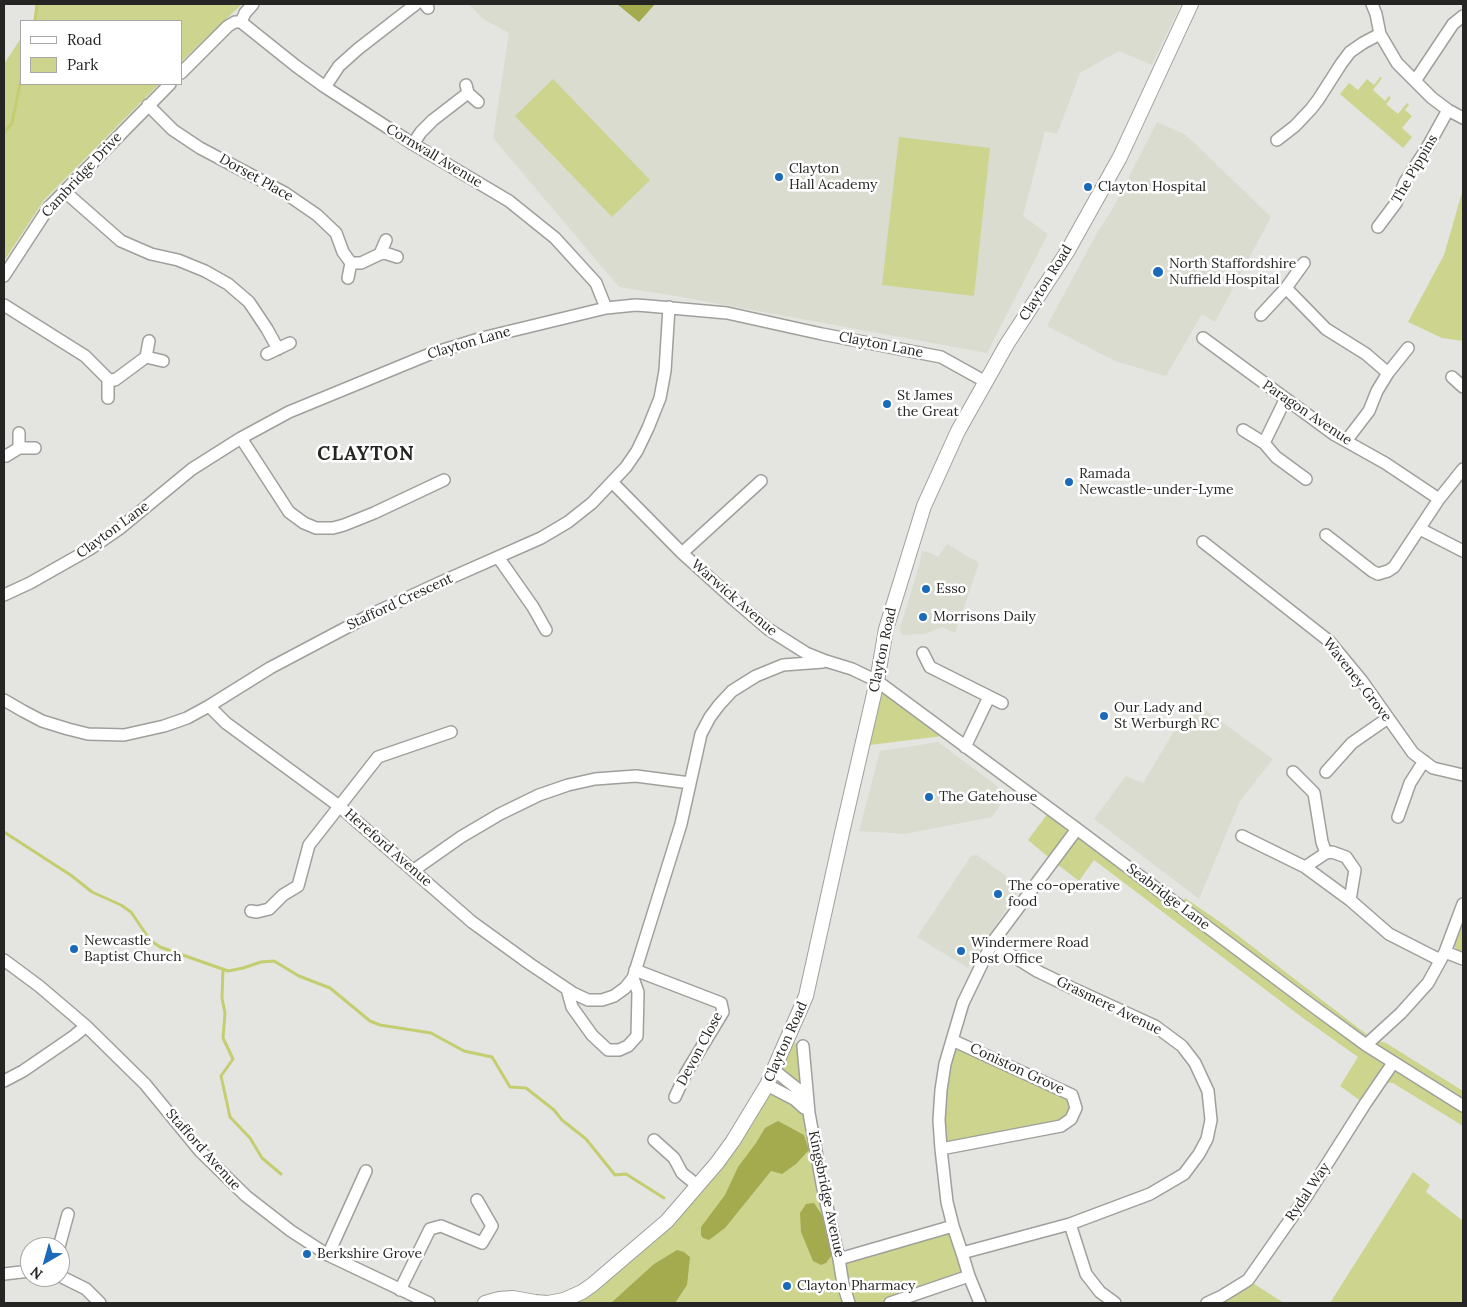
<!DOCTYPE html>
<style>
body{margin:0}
#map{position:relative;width:1467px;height:1307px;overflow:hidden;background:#e4e5e0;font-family:Lora,serif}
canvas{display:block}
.frame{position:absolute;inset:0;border:5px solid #252523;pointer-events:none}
.legend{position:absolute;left:20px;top:20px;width:162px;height:65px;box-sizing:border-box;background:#fff;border:1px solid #a8a8a7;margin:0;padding:6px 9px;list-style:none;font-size:15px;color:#252523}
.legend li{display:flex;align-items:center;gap:10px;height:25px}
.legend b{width:25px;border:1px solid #a8a8a7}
.north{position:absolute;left:20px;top:1237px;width:50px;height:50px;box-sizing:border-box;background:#fff;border:1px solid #a8a8a7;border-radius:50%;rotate:218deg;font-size:14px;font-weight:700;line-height:20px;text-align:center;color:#252523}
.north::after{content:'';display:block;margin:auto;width:18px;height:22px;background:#1b6ab9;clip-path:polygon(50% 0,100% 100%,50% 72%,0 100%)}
</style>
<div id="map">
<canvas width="1467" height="1307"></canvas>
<div class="frame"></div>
<ul class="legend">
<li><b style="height:6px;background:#fff"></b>Road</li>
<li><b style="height:14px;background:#cdd48e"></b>Park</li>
</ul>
<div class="north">N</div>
</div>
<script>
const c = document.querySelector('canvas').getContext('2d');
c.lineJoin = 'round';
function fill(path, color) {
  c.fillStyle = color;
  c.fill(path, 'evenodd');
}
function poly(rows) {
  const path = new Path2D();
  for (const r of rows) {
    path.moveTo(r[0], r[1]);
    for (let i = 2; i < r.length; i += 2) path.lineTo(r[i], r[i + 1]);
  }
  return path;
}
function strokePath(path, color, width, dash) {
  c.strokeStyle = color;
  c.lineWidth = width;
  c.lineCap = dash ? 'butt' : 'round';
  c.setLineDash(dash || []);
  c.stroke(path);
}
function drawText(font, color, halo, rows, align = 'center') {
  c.font = font + ' Lora,serif';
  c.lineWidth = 5;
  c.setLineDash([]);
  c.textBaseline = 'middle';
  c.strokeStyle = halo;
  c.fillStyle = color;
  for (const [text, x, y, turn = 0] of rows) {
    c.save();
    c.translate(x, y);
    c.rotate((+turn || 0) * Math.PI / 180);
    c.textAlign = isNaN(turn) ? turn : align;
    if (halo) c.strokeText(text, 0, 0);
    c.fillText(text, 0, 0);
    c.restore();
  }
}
const built = poly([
 [469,4,1181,4,1152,65,1119,51,1080,73,1057,134,1045,131,1023,216,1048,234,987,353,676,296,619,287,493,138,509,33,483,19],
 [1157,122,1186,135,1271,217,1215,322,1202,314,1166,376,1115,361,1047,326,1098,231,1112,210],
 [947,544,979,563,955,633,942,627,925,634,901,635,900,628,919,566,922,551,931,553,938,557],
 [1201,707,1273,759,1240,801,1199,899,1094,819,1126,776,1143,783,1173,733],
 [938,742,1008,794,992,817,905,834,859,831,880,751],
 [977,855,1021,887,968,968,917,937,971,856]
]);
const green = poly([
 [37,4,242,4,181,62,181,21,33,21,35,18],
 [21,38,21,84,159,84,44,200,4,261,4,64],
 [1380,77,1382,78,1373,90,1385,101,1389,96,1391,98,1386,104,1398,114,1407,103,1409,105,1405,110,1412,116,1402,128,1412,137,1403,148,1340,94,1349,83,1358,90,1367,79,1374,85],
 [553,79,650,180,612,217,515,116],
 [899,137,990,148,974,296,882,285],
 [1463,189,1463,341,1442,338,1408,322,1444,255],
 [877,681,950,735,862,746],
 [1048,808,1181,907,1185,898,1223,924,1374,1040,1386,1043,1463,1091,1463,1126,1393,1083,1379,1082,1365,1104,1340,1086,1358,1057,1303,1018,1094,860,1079,881,1053,861,1028,840,1046,816],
 [1463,919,1463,954,1458,952,1455,947,1454,941],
 [788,1040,803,1046,839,1259,953,1226,969,1276,890,1303,575,1303,717,1163],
 [952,1040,1072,1095,1071,1119,941,1149,939,1120],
 [1413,1172,1430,1185,1426,1192,1463,1221,1463,1303,1330,1303],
 [1248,1280,1284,1303,1206,1303]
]);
const forest = poly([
 [617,4,655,4,639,22],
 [778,1121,804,1135,809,1150,796,1164,782,1174,771,1171,725,1228,709,1240,703,1238,701,1235,701,1227,725,1195,738,1167,756,1143,765,1128],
 [814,1203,824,1218,832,1255,826,1263,821,1265,813,1261,801,1232,800,1213,806,1204],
 [677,1250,684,1252,690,1257,687,1285,675,1303,611,1303,654,1264]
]);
const stream = poly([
 [35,21,37,4],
 [4,133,12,123,21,79],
 [4,832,72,876,92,892,121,905,131,912,150,940,160,947,228,971,243,968,261,962,274,961,299,976,330,988,370,1021,380,1025,431,1033,464,1051,492,1057,510,1087,526,1088,554,1110,562,1120,586,1139,615,1175,626,1174,664,1198],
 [223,969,222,998,225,1013,223,1038,233,1059,221,1076,230,1117,250,1138,262,1158,281,1174]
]);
const minor = poly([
 [425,4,428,8],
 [1372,4,1376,14,1380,34,1397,63,1432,98,1448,110,1463,118],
 [241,22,296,66,325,87,413,144,509,201,555,238,576,261,596,283,606,308],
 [181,73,228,26,235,22,241,22,245,13,253,4],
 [1415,81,1453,24,1463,16],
 [466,85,468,93,478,102],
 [325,87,339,66,358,49,416,4],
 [148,105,173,130,200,148,285,193,317,215,336,233,343,252,351,263,361,263,380,254,385,253,397,257],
 [1277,140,1295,126,1311,109,1318,100,1341,64,1350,52,1363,43,1380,34],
 [413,144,421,132,433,120,468,93],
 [64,191,121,241,151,254,178,260,205,271,228,284,249,302,267,329,278,349],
 [1378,227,1396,203,1405,182,1427,148,1448,110],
 [380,254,386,240],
 [4,276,49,207,170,84],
 [348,278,351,263],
 [1286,288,1326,329,1366,354,1388,373,1377,391,1369,411,1346,441],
 [4,305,85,356,108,379,108,398],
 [1261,315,1286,288,1304,263],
 [1203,338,1335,435,1385,463,1439,499],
 [267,354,290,343],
 [146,357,163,361],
 [1388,373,1408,348],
 [1452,377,1463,387],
 [108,379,115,380,146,357,149,341],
 [1243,430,1264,443,1276,457,1306,479],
 [241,438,289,512,304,523,316,528,333,528,344,525,374,513,444,480],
 [1264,443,1285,400],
 [19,448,19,433],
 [4,455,6,456,19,448,35,448],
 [612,482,682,553,733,599,768,629,806,653,826,661,852,669,877,681,1077,829,1310,1004,1366,1045,1463,1106],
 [1420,529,1463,551],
 [1326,535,1372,571,1378,574,1388,571,1394,567,1439,499,1463,469],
 [1203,542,1329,641,1362,681,1413,753,1433,768,1463,775],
 [682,553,761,481],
 [498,557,533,607,546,630],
 [4,595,30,583,90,549,119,529,192,469,241,438,289,412,430,354,482,338,606,308,636,305,649,306,727,313,822,334,941,357,986,382],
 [923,653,930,667,1002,703],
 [4,700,23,711,42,721,68,729,88,734,124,735,164,726,187,718,209,706,270,668,372,614,439,583,541,538,568,522,592,503,626,467,637,451,648,428,660,398,665,371,669,307],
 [209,706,226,723,339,806,472,922,530,964,573,993,588,1000,602,1000,614,996,625,988,633,978,681,824,701,734,710,717,719,705,732,691,756,676,783,665,823,662],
 [965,747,989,697],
 [1293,772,1314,793,1322,842,1326,853],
 [1326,772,1352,743,1388,718],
 [1398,817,1410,783,1424,761],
 [1242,836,1305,867,1350,900,1389,934,1440,960],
 [1305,867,1326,853,1332,852,1346,857,1355,870,1350,900],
 [414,870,461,837,500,814,539,795,568,785,595,779,636,776,690,783],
 [251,911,257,912,269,909,283,895,298,886,309,845,378,757,451,732],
 [1445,952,1463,959],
 [4,960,39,986,86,1026,145,1084,200,1151,246,1196,291,1231,328,1255,429,1303],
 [635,970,721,1003,723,1012,686,1073,675,1097],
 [567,989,572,1007,592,1035,608,1050,619,1050,628,1046,637,1036,638,992,633,978],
 [1366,1045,1401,1013,1428,983,1445,952,1463,904],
 [803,1046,809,1113,823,1189,839,1259,843,1284,849,1303],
 [775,1071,799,1090,806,1106],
 [4,1081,23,1071,74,1036,86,1026],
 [767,1085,794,1099,804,1108],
 [654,1140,674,1158,682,1173,698,1186],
 [941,1149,1061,1126,1071,1119,1076,1108,1072,1095,952,1040],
 [1070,1224,1086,1274,1100,1292,1115,1303],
 [59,1247,68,1214],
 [962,1253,1070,1224,1150,1194,1184,1174,1199,1154,1207,1139,1211,1120,1208,1091,1195,1063,1182,1046,1155,1026,1072,988,1037,971,992,943],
 [328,1255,366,1171],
 [839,1259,953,1226],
 [4,1274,30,1271],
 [60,1276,86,1289,100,1303],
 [400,1290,430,1229,441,1226,482,1243,492,1226,477,1200],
 [890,1303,969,1276],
 [980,1303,969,1276,962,1253,953,1226,947,1202,941,1149,939,1120,941,1090,945,1064,963,1003,992,943,1077,829],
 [1207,1303,1222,1296,1248,1280,1306,1197,1365,1104,1393,1063]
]);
const major = poly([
 [485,1303,499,1299,513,1298,535,1302,548,1303,564,1300,582,1292,592,1285,667,1221,717,1163,733,1141,767,1085,806,996,842,833,877,681,886,629,924,506,958,431,1007,344,1067,252,1120,157,1191,4]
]);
const markers = [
 [779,177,5,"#1b6ab9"],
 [1088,187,5,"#1b6ab9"],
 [1158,272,6,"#1b6ab9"],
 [887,404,5,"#1b6ab9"],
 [1069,482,5,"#1b6ab9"],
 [926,589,5,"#1b6ab9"],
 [923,617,5,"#1b6ab9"],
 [1104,716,5,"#1b6ab9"],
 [929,797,5,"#1b6ab9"],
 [998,894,5,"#1b6ab9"],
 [74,949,5,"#1b6ab9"],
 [961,951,5,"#1b6ab9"],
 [307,1254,5,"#1b6ab9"],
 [787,1286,5,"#1b6ab9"]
];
const streetNames = [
 ["Cornwall Avenue",434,156,31],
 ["The Pippins",1415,169,-60],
 ["Cambridge Drive",82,175,-47],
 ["Dorset Place",256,178,29],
 ["Clayton Road",1046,283,-58],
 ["Clayton Lane",469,343,-16],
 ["Clayton Lane",881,345,11],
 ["Paragon Avenue",1307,413,34],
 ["Clayton Lane",113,530,-36],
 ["Warwick Avenue",734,598,41],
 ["Stafford Crescent",400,602,-25],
 ["Clayton Road",883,650,-78],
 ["Waveney Grove",1357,680,52],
 ["Hereford Avenue",388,848,41],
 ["Seabridge Lane",1168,897,37],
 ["Grasmere Avenue",1109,1006,26],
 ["Clayton Road",786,1042,-66],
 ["Devon Close",700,1049,-62],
 ["Coniston Grove",1017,1069,25],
 ["Stafford Avenue",203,1150,48],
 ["Rydal Way",1308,1192,-56],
 ["Kingsbridge Avenue",826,1194,78]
];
const poiNames = [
 ["Clayton",789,169],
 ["Hall Academy",789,185],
 ["Clayton Hospital",1098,187],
 ["North Staffordshire",1169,264],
 ["Nuffield Hospital",1169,280],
 ["St James",897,396],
 ["the Great",897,412],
 ["Ramada",1079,474],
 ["Newcastle-under-Lyme",1079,490],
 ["Esso",936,589],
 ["Morrisons Daily",933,617],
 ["Our Lady and",1114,708],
 ["St Werburgh RC",1114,724],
 ["The Gatehouse",939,797],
 ["The co-operative",1008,886],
 ["food",1008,902],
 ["Newcastle",84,941],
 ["Baptist Church",84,957],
 ["Windermere Road",971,943],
 ["Post Office",971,959],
 ["Berkshire Grove",317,1254],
 ["Clayton Pharmacy",797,1286]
];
const districtNames = [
 ["CLAYTON",366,455]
];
fill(built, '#dadcd0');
fill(green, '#cdd48e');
fill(forest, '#a4aa4e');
strokePath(stream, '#c5cd71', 3);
strokePath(minor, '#9fa09b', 14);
strokePath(major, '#9fa09b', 16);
strokePath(minor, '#fff', 11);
strokePath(major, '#fff', 14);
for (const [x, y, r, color] of markers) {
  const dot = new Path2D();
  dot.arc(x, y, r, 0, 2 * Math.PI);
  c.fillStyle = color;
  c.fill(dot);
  strokePath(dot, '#fff', 2);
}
drawText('14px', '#252523', '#fff', streetNames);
drawText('14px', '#252523', '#fff', poiNames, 'left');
c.letterSpacing = '1px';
drawText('bold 19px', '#252523', '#fff', districtNames);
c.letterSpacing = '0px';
</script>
